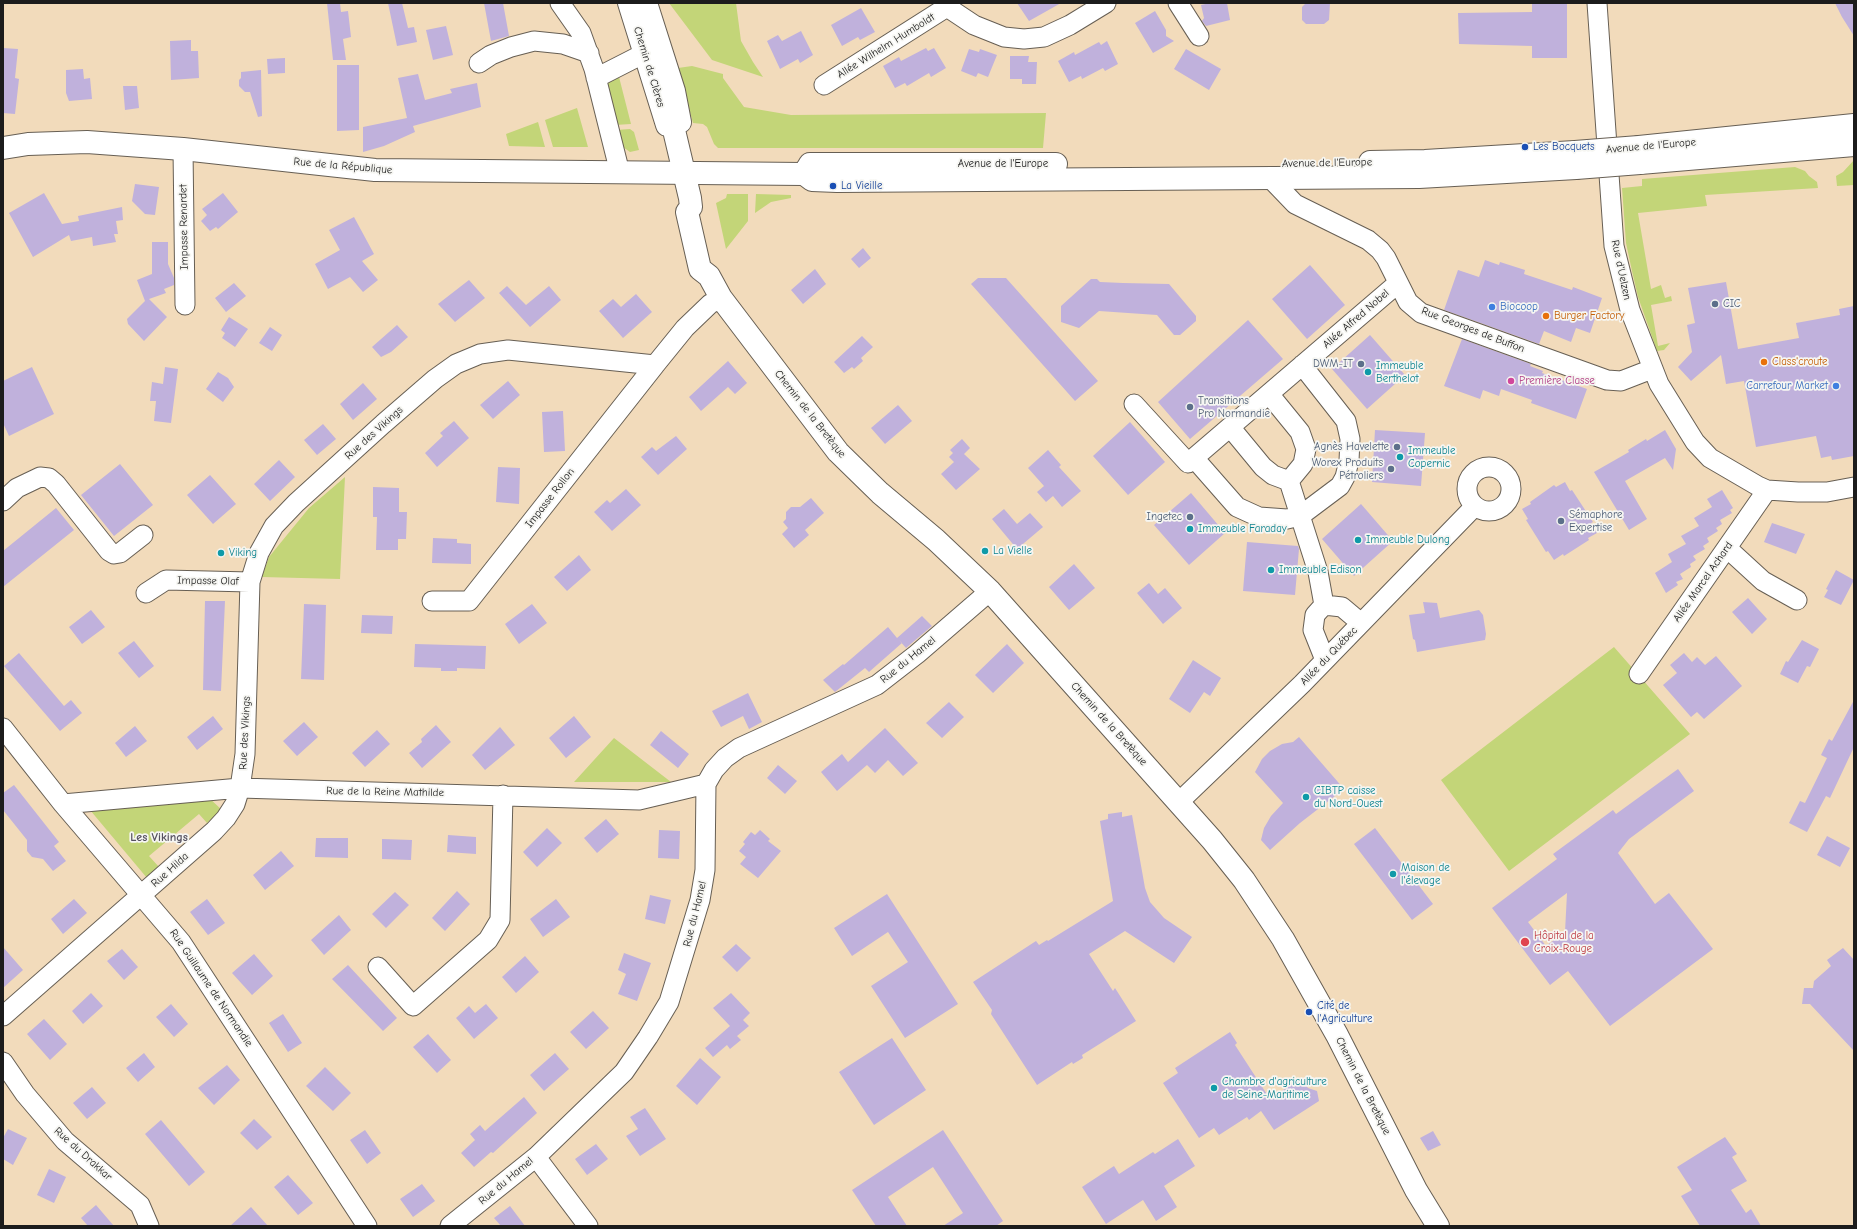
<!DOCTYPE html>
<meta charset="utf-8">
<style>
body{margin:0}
#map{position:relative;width:1857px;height:1229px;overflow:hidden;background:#f2dbbb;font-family:"Comic Neue",sans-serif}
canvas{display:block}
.frame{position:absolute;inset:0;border:4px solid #1c1c1c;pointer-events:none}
</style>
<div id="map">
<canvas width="1857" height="1229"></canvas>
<div class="frame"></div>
</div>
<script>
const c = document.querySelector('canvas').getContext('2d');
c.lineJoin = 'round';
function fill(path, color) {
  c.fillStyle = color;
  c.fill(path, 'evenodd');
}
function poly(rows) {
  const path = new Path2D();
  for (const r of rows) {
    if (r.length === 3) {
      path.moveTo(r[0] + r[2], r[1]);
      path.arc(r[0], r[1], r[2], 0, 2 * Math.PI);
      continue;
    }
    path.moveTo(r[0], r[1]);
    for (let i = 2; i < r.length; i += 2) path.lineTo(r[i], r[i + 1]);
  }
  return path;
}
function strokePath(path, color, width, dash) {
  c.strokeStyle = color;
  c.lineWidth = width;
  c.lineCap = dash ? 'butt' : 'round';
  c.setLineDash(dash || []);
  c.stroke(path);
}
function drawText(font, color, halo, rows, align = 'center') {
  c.font = font + ' "Comic Neue",sans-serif';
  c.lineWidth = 3.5;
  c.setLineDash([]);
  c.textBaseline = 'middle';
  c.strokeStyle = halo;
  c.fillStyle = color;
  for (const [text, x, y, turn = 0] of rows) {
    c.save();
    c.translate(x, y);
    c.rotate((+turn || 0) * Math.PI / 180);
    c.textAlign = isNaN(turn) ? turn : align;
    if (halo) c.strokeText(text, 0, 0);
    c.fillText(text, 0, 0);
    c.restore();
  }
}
const green = poly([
 [669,3,736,3,741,41,753,62,763,77,712,60],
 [692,66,723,74,723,78,744,107,791,115,1046,113,1043,148,718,148,714,144,707,127,703,124,693,123,678,68],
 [618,73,631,124,615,125,606,82],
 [577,108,588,147,553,147,545,120],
 [538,122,545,147,509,146,506,134],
 [630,129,634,132,639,150,630,152,623,147,616,130],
 [1854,160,1854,185,1837,186,1836,176,1843,172],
 [1795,167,1805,171,1809,176,1817,182,1818,188,1705,195,1707,206,1638,213,1651,289,1661,285,1665,298,1671,296,1672,301,1651,305,1658,346,1670,343,1664,350,1657,351,1638,297,1632,271,1626,243,1622,188,1642,186,1642,179],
 [727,194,748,194,748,221,726,249,716,203,726,198],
 [756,194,791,195,791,198,771,202,755,213],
 [345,477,340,579,262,577,269,557,309,508],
 [1614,647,1690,734,1509,871,1441,780],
 [614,738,671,782,574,782],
 [208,797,222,810,207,823,199,814,149,856,159,867,147,878,90,810]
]);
const building = poly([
 [327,3,340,3,341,12,348,11,351,37,343,39,346,60,333,60],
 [388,3,402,3,408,28,414,27,417,42,397,46],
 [484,3,503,3,509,36,491,41],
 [1017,3,1061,3,1029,21],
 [1210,3,1227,3,1230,20,1206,26,1202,21,1204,18,1201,5],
 [1306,3,1330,3,1329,20,1324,24,1306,24,1302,20,1302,7],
 [1532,3,1567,3,1567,58,1532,58,1532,46,1459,44,1458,13,1532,12],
 [1835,3,1854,3,1854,36,1842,17],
 [861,8,875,32,860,40,858,37,842,46,831,25],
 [1155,11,1166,30,1166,36,1174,41,1153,53,1135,23],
 [446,26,453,55,433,60,426,30],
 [801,31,813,55,800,63,798,59,780,69,767,41,778,35,782,41],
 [191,40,191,51,198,51,199,78,171,80,170,41],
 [1107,41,1118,64,1105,71,1103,68,1082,79,1081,76,1069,82,1058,61,1074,52,1075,55,1099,42,1101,45],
 [3,48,18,49,15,78,19,79,15,114,3,113],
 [926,48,928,51,934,48,946,68,931,77,929,73,907,86,905,83,895,88,883,66,899,57,901,61],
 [969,49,979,52,980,49,997,55,988,77,978,73,976,77,961,71],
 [1186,49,1221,69,1209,90,1174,69],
 [1010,56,1029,56,1028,62,1037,62,1036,84,1022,84,1022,79,1010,79],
 [285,58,285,73,268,74,267,59],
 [337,65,359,65,359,130,337,131],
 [83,69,84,79,90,78,92,99,69,101,66,93,66,70],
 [261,70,262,116,258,117,250,92,245,92,239,86,239,80,241,78,241,72],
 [418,74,425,100,452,93,450,89,477,83,481,107,413,126,415,132,384,146,363,152,363,127,407,118,398,78],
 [123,86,137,86,139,108,125,110],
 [135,184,159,187,155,215,145,214,132,201],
 [44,193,62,224,79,221,78,216,122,207,123,220,116,221,118,234,114,234,116,242,93,246,92,237,71,241,69,235,33,257,9,213],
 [223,193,238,212,218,229,216,227,210,231,201,221,207,215,202,209],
 [354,217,374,254,362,261,378,280,363,292,350,277,328,289,315,264,340,250,329,230],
 [152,242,168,242,168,264,174,278,174,285,164,289,166,293,149,299,167,317,144,341,128,324,127,319,145,301,137,280,152,274],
 [863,248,871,258,859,268,851,259],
 [1485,260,1499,265,1500,262,1525,270,1524,274,1572,290,1573,287,1602,298,1590,333,1576,328,1571,342,1544,331,1539,344,1444,310,1458,270,1479,277],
 [1310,265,1345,305,1307,339,1272,299],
 [815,269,826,284,803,304,791,290],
 [978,278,1006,278,1098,381,1075,401,971,284],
 [1091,279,1097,279,1100,282,1123,283,1169,284,1196,316,1196,321,1180,335,1174,335,1157,315,1099,311,1079,328,1061,322,1061,306],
 [469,280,485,298,455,322,438,304],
 [1726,282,1738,349,1799,338,1796,323,1840,315,1839,309,1854,306,1854,456,1832,460,1831,456,1821,458,1816,436,1756,447,1744,381,1726,384,1721,355,1691,381,1678,367,1692,352,1687,325,1695,323,1688,288],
 [234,283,246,296,226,312,215,298],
 [507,286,526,305,549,286,561,300,530,327,499,293],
 [636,294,652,312,623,338,599,311,613,299,621,307],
 [229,317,248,329,235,347,222,338,225,333,221,330],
 [1248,320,1283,359,1190,439,1158,402],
 [397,325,408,337,391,352,381,357,372,347],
 [270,327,282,335,272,351,259,343],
 [1370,335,1405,375,1367,409,1332,369],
 [862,336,873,347,861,358,863,361,854,369,852,367,844,373,834,362],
 [1462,339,1531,364,1530,366,1543,371,1542,373,1587,389,1576,419,1531,403,1532,400,1501,389,1499,396,1483,390,1480,399,1444,386],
 [728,361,747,383,735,394,728,387,701,411,689,397],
 [32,367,54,414,9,436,3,423,3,381],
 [165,367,178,369,171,423,154,421,156,401,150,401,152,382,163,384],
 [218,372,228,378,234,387,223,402,206,389],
 [508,381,520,395,493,419,480,405],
 [363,383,377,399,353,420,340,404],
 [898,405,912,421,885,444,871,428],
 [563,411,565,451,544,452,542,412],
 [454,421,469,438,437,467,425,453,443,436,440,433],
 [1130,422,1165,462,1128,495,1093,456],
 [323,424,336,439,317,455,304,440],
 [1375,430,1425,433,1421,486,1372,482],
 [1665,430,1676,449,1673,470,1665,458,1625,481,1647,519,1629,530,1594,472,1629,452,1628,450,1646,439,1647,441],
 [676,436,687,449,658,475,641,457,652,447,656,451],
 [962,439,970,448,964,454,980,469,956,490,941,474,954,462,949,457,953,453,950,450],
 [1048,450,1061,465,1059,467,1081,491,1062,507,1053,496,1046,502,1037,492,1044,486,1028,468],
 [279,460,295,477,270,501,254,484],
 [120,464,153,505,114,536,81,495],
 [498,467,520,468,519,504,496,502],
 [210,475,236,504,213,524,187,495],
 [1565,482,1570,491,1572,490,1593,522,1591,523,1597,533,1588,538,1589,540,1564,556,1563,554,1554,560,1548,551,1546,552,1526,520,1528,519,1522,509,1531,504,1530,502,1554,485,1556,487],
 [373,487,399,488,399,512,407,512,406,539,398,539,398,550,376,550,377,517,373,517],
 [626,489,641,505,612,531,594,512,607,500,610,503],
 [1722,490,1733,508,1730,510,1732,513,1720,520,1722,524,1716,528,1718,531,1707,538,1709,542,1703,546,1705,549,1693,556,1696,560,1690,564,1691,567,1680,574,1683,579,1676,582,1678,585,1666,593,1655,573,1672,562,1668,554,1686,544,1681,536,1699,526,1694,518,1712,507,1707,499],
 [1191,493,1225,533,1189,565,1154,525],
 [811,498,824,513,805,530,809,535,794,548,782,534,788,528,783,522,786,519,786,512,791,507,800,507],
 [1361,504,1393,541,1354,576,1322,539],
 [56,508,74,530,3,587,3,551],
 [1004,509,1017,524,1030,513,1043,527,1017,549,992,519],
 [1772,523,1805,534,1796,554,1764,542],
 [433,538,457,539,457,543,471,544,471,564,432,563],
 [1247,542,1298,546,1299,549,1295,595,1243,591],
 [579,555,591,570,567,591,554,577],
 [1074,564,1095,588,1069,610,1049,587],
 [1836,570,1854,580,1841,605,1824,597,1828,590,1826,589],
 [1149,583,1158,594,1165,588,1182,608,1163,624,1137,593],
 [1748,598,1767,619,1752,634,1732,612],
 [205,601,225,601,221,691,203,690],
 [1423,602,1437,603,1440,618,1479,610,1483,615,1486,634,1485,640,1417,652,1415,640,1413,639,1409,615,1425,613],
 [304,604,326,605,324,680,301,679],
 [532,604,547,623,519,644,505,624],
 [91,610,105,627,82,644,69,627],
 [362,615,393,616,392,634,361,633],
 [922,616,932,626,906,648,899,640,902,643,869,672,865,668,835,692,823,680,843,664,844,665,888,627,897,638],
 [1802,640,1819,649,1810,667,1807,666,1798,683,1780,674,1786,661,1788,662],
 [134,641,154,666,139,678,118,653],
 [415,644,486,646,485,669,457,668,457,671,441,671,441,668,414,667],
 [1007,644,1024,663,993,693,975,675],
 [19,653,64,706,71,700,82,713,60,731,4,666],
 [1684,653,1692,662,1697,657,1705,665,1716,656,1742,686,1704,719,1697,712,1691,717,1663,685,1677,673,1670,665],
 [1193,660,1221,678,1210,696,1204,692,1190,713,1169,699],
 [748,693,762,722,749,729,743,716,721,727,712,711],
 [1854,700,1854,747,1830,798,1826,796,1807,832,1789,823,1800,801,1805,803,1827,758,1821,755,1829,739,1832,741],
 [949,702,964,717,942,738,926,723],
 [213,716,223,729,197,750,187,737],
 [574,716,591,737,566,758,549,738],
 [304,722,318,737,297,756,283,741],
 [436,725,451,742,422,768,409,753,422,742,421,739],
 [135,726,147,741,126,757,115,743],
 [500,727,515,745,485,770,472,755],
 [885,728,918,763,903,776,888,760,875,773,867,765,837,791,821,772,842,754,848,762],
 [377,730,390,744,365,767,352,753],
 [661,731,689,754,678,768,650,745],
 [1299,737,1344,789,1300,823,1270,850,1261,840,1264,828,1271,816,1283,803,1255,772,1262,759,1270,751,1282,744,1293,742],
 [778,765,797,781,785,794,767,778],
 [1678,769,1694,791,1629,839,1618,853,1655,904,1669,893,1713,949,1610,1026,1568,971,1550,985,1492,908,1557,859,1553,854,1613,810,1616,814],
 [1567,893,1565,932,1546,946,1528,922],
 [14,785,59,842,54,846,66,861,53,871,43,859,32,857,27,851,27,840,3,810,3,793],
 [1122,812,1122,817,1132,815,1145,888,1150,902,1164,918,1192,937,1174,963,1125,931,1089,954,1113,991,1115,988,1136,1021,1082,1055,1083,1058,1073,1064,1072,1062,1037,1085,991,1014,992,1010,973,982,1036,941,1039,945,1047,940,1048,941,1113,901,1100,821,1108,819,1108,814],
 [606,819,619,834,597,853,584,838],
 [547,828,562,843,537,867,523,852],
 [1375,828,1433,904,1412,920,1354,844],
 [659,830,680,831,679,859,658,858],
 [760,830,770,839,768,841,781,851,758,878,740,864,746,857,739,851,745,844,743,842,751,832,755,835],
 [448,835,476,837,476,854,447,852],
 [1827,836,1850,848,1840,867,1817,855],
 [316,838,348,838,348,858,315,857],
 [382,839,412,840,411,860,382,859],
 [281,851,294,866,265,890,253,875],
 [457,891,470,904,445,931,432,918],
 [395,892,409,905,386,928,372,914],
 [887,894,958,1004,905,1038,871,986,908,962,888,932,852,956,834,928],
 [650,895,671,900,665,924,645,919],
 [74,899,87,913,63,934,51,919],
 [207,899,225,923,208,935,190,912],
 [556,899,570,917,543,937,530,919],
 [339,915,351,930,324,955,311,940],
 [736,944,751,958,737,972,722,957],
 [3,947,23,970,3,988],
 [1843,948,1854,960,1854,1051,1810,1004,1802,1004,1804,988,1813,988,1814,981,1831,966,1827,960],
 [122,949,138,967,124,980,107,961],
 [624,953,651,963,637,1001,618,994,626,974,618,970],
 [254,954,273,976,252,995,232,973],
 [525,956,539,972,516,993,502,977],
 [348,965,397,1018,383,1031,332,979],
 [91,993,103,1006,83,1024,72,1011],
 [731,993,750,1013,743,1020,749,1026,737,1036,741,1040,730,1049,727,1045,713,1057,705,1048,730,1026,713,1008],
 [171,1004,188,1024,174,1037,156,1017],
 [486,1004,498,1018,474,1039,456,1018,469,1006,475,1013],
 [593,1011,609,1028,586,1049,570,1032],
 [283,1014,302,1043,288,1052,269,1023],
 [44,1019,67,1044,50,1060,27,1034],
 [1230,1032,1237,1043,1235,1045,1270,1099,1301,1078,1308,1088,1317,1091,1319,1101,1274,1130,1261,1111,1249,1120,1247,1117,1219,1135,1214,1128,1199,1138,1163,1083,1178,1073,1175,1068],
 [428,1034,451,1060,437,1073,413,1047],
 [892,1038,926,1090,874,1125,839,1072],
 [144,1053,155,1067,138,1082,126,1068],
 [555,1053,569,1069,544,1091,530,1075],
 [700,1058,721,1077,697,1105,676,1086],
 [227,1065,240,1080,214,1105,198,1088],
 [325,1067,351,1093,333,1111,306,1086],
 [92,1087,106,1103,87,1119,73,1103],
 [524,1097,537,1113,493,1153,491,1152,474,1167,461,1153,475,1140,470,1134,480,1125,485,1131],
 [645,1108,666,1139,640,1156,626,1136,638,1129,630,1117],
 [254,1119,272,1137,257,1150,240,1133],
 [161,1120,205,1172,189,1186,145,1134],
 [8,1129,27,1138,13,1165,3,1159,3,1138],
 [365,1130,381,1153,367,1164,350,1140],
 [943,1130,1003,1221,996,1226,943,1226,963,1213,933,1167,888,1197,907,1226,876,1226,852,1190],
 [1433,1131,1441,1145,1428,1151,1420,1138],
 [1725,1137,1737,1154,1732,1157,1747,1181,1731,1190,1746,1213,1751,1209,1761,1226,1700,1226,1681,1196,1692,1190,1677,1167],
 [1178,1139,1195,1166,1164,1186,1177,1207,1156,1221,1143,1200,1106,1224,1082,1187,1114,1166,1119,1174,1153,1152,1155,1154],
 [596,1144,608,1159,587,1175,575,1159],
 [49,1169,66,1177,54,1203,37,1195],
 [288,1175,313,1203,298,1215,274,1187],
 [422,1184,435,1201,413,1217,400,1199],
 [96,1205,114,1226,88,1226,81,1218],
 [510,1206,525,1226,501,1226,494,1218],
 [251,1207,268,1226,230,1226]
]);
const minor = poly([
 [560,3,581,33,594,69,620,173],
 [944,3,947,7,974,25,1004,37,1024,39,1044,37,1070,25,1106,3],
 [1178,3,1199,36],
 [1597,3,1614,246,1630,310,1659,384,1695,442,1710,458,1758,486,1767,490,1798,492,1827,492,1854,487],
 [479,63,491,55,511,47,534,41,563,44,589,53],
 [596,78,645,53],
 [824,85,947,7],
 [183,149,185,305],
 [1271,179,1295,204,1368,240,1380,250,1386,258,1408,302,1421,313,1607,380,1621,381,1652,369],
 [1269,394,1300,432,1306,449,1303,464,1289,481],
 [1134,404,1188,463,1397,284],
 [1230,427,1263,467,1273,475,1289,481],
 [1194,458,1237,507,1259,517,1287,519,1300,516,1340,486,1345,477,1349,461,1350,439,1346,421,1302,365],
 [1489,489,22],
 [1289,481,1318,572,1324,605],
 [3,501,17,488,40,477,49,478,56,484,109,551,114,554,120,553,143,535],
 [1727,548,1763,581,1797,600],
 [146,593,166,580,250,582],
 [432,601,469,601,655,365],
 [1324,605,1315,615,1313,630,1325,660],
 [1324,605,1342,607,1361,623],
 [1639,674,1767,490],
 [3,728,63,804,181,942,367,1226],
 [1179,802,1302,684,1475,506],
 [63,804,240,788,639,800,706,784],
 [378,967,413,1006,488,940,500,920,503,795],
 [3,1016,214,831,226,818,235,804,240,788,245,754,250,582,259,553,274,526,296,503,383,424,435,379,456,364,480,354,508,350,655,365,685,328,710,304,721,298],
 [3,1062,25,1094,65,1141,140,1205,149,1226],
 [536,1157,588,1226],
 [450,1226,536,1157,624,1072,648,1037,669,1002,700,900,705,870,706,784,714,770,725,758,739,748,877,685,917,654,990,591]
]);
const tertiary = poly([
 [629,3,667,125,673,126,680,122,674,91,646,3],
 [673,126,690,198,691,207,687,212,700,269,709,276,721,298,838,452,880,493,936,540,990,591,1212,840,1244,880,1283,939,1337,1035,1416,1190,1438,1226]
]);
const secondary = poly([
 [1639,147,1854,125],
 [3,148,28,144,87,142,183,149,375,170,804,174,812,180,837,181,1419,177,1576,168],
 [1370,162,1425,161,1575,152],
 [1640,163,1854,145],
 [804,174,810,164,1056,164]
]);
const secondaryBridge = poly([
 [1575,152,1639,147],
 [1576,168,1640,163]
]);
const markers = [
 [1525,147,4,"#1a4fb4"],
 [833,186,4,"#1a4fb4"],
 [1715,304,4,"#5c6f8a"],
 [1492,307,4,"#3f7fe0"],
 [1546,316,4,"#e8710a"],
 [1764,362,4,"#e8710a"],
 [1361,364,4,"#5c6f8a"],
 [1368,372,4,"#0f9aa8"],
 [1511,381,4,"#d1479c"],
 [1836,386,4,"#3f7fe0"],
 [1190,407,4,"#5c6f8a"],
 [1397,447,4,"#5c6f8a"],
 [1400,457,4,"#0f9aa8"],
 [1391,469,4,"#5c6f8a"],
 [1190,517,4,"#5c6f8a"],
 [1561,521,4,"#5c6f8a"],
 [1190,529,4,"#0f9aa8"],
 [1358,540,4,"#0f9aa8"],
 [985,551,4,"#0f9aa8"],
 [221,553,4,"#0f9aa8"],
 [1271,570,4,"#0f9aa8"],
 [1306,797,4,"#0f9aa8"],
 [1393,874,4,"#0f9aa8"],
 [1525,942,5,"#e0444e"],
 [1309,1012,4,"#1a4fb4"],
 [1214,1088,4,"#0f9aa8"]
];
const streetNames = [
 ["Allée Wilhelm Humboldt",886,46,-32],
 ["Chemin de Clères",649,67,73],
 ["Avenue de l'Europe",1651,146,-5],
 ["Avenue de l'Europe",1327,163,-1],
 ["Avenue de l'Europe",1003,164],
 ["Rue de la République",343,166,5],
 ["Impasse Renardet",184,227,-91],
 ["Rue d'Uelzen",1621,270,78],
 ["Allée Alfred Nobel",1356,319,-41],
 ["Rue Georges de Buffon",1473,330,21],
 ["Chemin de la Bretèque",810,414,52],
 ["Rue des Vikings",374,433,-42],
 ["Impasse Rollon",550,498,-52],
 ["Impasse Olaf",208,581,1],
 ["Allée Marcel Achard",1703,582,-55],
 ["Allée du Québec",1329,656,-46],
 ["Rue du Hamel",908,660,-39],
 ["Chemin de la Bretèque",1109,724,48],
 ["Rue des Vikings",245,733,-87],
 ["Rue de la Reine Mathilde",385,792,1],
 ["Rue Hilda",170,870,-42],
 ["Rue du Hamel",695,914,-76],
 ["Rue Guillaume de Normandie",211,988,56],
 ["Chemin de la Bretèque",1363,1086,63],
 ["Rue du Drakkar",83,1154,42],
 ["Rue du Hamel",506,1181,-40]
];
const transitNames = [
 ["Les Bocquets",1533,147],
 ["La Vieille",841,186],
 ["Cité de",1317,1006],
 ["l'Agriculture",1317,1019]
];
const serviceNames = [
 ["CIC",1723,304,"left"],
 ["DWM-IT",1353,364],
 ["Transitions",1198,401,"left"],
 ["Pro Normandie",1198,414,"left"],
 ["Agnès Havelette",1389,447],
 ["Worex Produits",1383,463],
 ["Pétroliers",1383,476],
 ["Sémaphore",1569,515,"left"],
 ["Expertise",1569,528,"left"],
 ["Ingetec",1182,517]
];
const shopNames = [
 ["Biocoop",1500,307],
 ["Carrefour Market",1828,386,"right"]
];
const foodNames = [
 ["Burger Factory",1554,316],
 ["Class'croute",1772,362]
];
const cultureNames = [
 ["Immeuble",1376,366],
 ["Berthelot",1376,379],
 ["Immeuble",1408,451],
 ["Copernic",1408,464],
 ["Immeuble Faraday",1198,529],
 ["Immeuble Dulong",1366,540],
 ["La Vielle",993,551],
 ["Viking",229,553],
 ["Immeuble Edison",1279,570],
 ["CIBTP caisse",1314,791],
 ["du Nord-Ouest",1314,804],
 ["Maison de",1401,868],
 ["l'élevage",1401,881],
 ["Chambre d'agriculture",1222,1082],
 ["de Seine-Maritime",1222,1095]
];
const hotelNames = [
 ["Première Classe",1519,381]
];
const healthNames = [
 ["Hôpital de la",1534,936],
 ["Croix-Rouge",1534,949]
];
const neighbourhoodNames = [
 ["Les Vikings",159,838]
];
fill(green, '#c3d578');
fill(building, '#c0b1dc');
strokePath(minor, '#675f54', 21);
strokePath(tertiary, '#675f54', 24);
strokePath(secondary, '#675f54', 24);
strokePath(minor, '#fff', 19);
strokePath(tertiary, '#fff', 22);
strokePath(secondary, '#fff', 22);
strokePath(secondaryBridge, '#675f54', 24, []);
strokePath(secondaryBridge, '#fff', 22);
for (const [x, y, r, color] of markers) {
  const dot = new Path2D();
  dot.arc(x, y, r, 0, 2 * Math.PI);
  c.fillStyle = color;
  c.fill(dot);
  strokePath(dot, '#f6f6f2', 1.5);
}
drawText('11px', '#1c1c1c', '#f6f6f2', streetNames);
drawText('11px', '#164399', '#f6f6f2', transitNames, 'left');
drawText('11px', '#4e5e75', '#f6f6f2', serviceNames, 'right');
drawText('11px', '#366cbe', '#f6f6f2', shopNames, 'left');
drawText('11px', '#c56008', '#f6f6f2', foodNames, 'left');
drawText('11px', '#0d838f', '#f6f6f2', cultureNames, 'left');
drawText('11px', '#b23c85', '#f6f6f2', hotelNames, 'left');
drawText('11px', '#be3a42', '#f6f6f2', healthNames, 'left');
drawText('bold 12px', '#55505f', '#f6f6f2', neighbourhoodNames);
</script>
